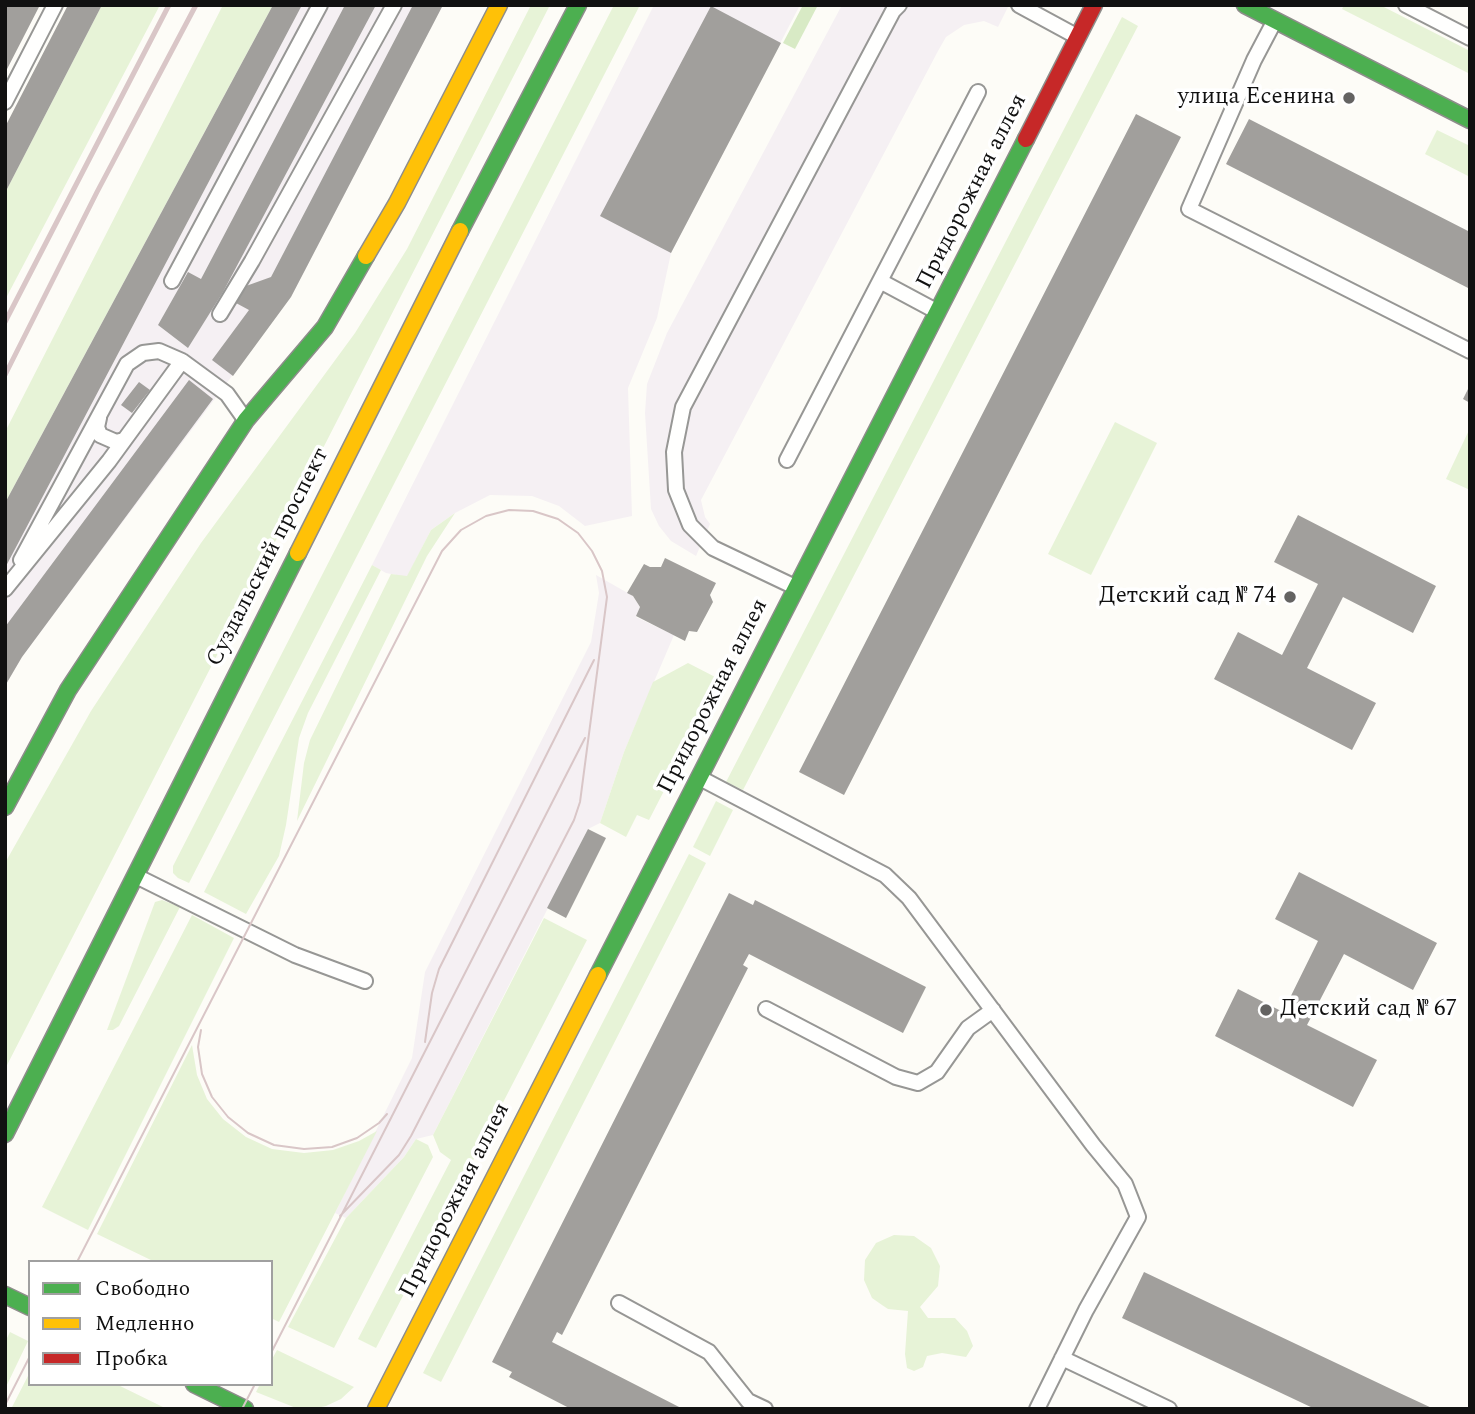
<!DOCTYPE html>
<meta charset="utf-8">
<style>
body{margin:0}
#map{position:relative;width:1475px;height:1414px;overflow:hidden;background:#fdfcf7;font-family:Spectral,serif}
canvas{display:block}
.frame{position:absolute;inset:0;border:7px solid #111;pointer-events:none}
.legend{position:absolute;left:28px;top:1260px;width:245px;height:126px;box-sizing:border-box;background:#fff;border:2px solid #a0a0a0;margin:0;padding:9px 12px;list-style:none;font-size:21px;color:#111}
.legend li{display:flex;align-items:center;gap:14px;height:35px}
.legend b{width:35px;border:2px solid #a0a0a0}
</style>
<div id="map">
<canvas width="1475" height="1414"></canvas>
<div class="frame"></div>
<ul class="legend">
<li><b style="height:9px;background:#4caf50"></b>Свободно</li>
<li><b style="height:9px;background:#ffc107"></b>Медленно</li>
<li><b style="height:9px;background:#c62828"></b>Пробка</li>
</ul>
</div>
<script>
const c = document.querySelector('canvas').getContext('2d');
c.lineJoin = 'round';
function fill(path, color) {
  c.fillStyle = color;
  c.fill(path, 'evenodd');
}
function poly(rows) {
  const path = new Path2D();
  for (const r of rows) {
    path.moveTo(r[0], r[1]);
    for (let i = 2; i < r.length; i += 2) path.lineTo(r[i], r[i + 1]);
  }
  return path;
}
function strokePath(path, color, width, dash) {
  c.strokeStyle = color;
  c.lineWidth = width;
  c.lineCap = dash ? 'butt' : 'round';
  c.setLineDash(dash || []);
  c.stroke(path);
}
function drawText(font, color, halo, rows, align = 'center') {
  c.font = font + ' Spectral,serif';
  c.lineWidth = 7;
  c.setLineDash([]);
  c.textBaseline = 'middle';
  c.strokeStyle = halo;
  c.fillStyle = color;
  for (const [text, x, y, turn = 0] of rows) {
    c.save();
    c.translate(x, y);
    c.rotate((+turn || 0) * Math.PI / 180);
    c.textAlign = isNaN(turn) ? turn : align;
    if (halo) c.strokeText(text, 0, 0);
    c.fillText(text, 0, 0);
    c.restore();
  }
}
const industrial = poly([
 [273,5,443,5,291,297,22,657,5,686,5,503],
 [654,5,800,5,671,253,657,318,628,388,632,516,585,526,559,506,532,496,490,495,455,513,431,530,407,577,386,573,372,565],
 [842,5,1009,5,998,27,984,21,964,25,946,37,938,51,701,500,705,517,710,524,696,556,671,541,659,526,651,509,645,413,647,384,667,333],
 [596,575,633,596,640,607,636,617,674,635,624,752,600,823,588,829,433,1135,416,1139,404,1157,346,1218,335,1213,412,1058,425,972,591,642,599,593]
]);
const green = poly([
 [102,5,160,5,5,300,5,193],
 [223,5,273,5,5,503,5,432],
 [531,5,550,5,5,1069,5,863,91,711,201,543,355,333,407,249],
 [614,5,640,5,189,883,178,878,173,873,173,866],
 [1344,5,1380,5,1470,51,1470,74,1342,9],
 [1122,17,1138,26,743,790,726,782],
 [1437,130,1470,146,1470,177,1425,154],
 [1115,422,1157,443,1091,575,1048,554],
 [1470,428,1470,490,1446,479],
 [455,513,427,556,297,821,304,763,310,740,391,574,407,576,431,530],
 [372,565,381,570,308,713,299,738,286,825,279,856,246,914,204,892],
 [688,663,721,680,649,820,637,815,626,837,600,823,624,752,653,682],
 [716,801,733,810,710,856,693,847],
 [689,854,706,863,441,1382,423,1373],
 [162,900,180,907,119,1026,113,1030,107,1030,155,902],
 [192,915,234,938,88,1230,42,1207],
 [544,918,587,940,376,1348,358,1339,451,1160,440,1152,433,1135],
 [192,1045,197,1075,207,1099,223,1119,246,1137,272,1149,304,1153,333,1150,359,1141,377,1131,279,1322,271,1318,271,1262,155,1262,97,1234],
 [416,1139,428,1145,433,1157,334,1348,288,1327,346,1218,404,1157],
 [894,1235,914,1236,931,1248,940,1266,938,1286,920,1307,928,1318,955,1318,967,1331,973,1346,966,1357,942,1353,927,1356,923,1367,914,1371,907,1368,905,1354,908,1311,888,1309,882,1305,872,1298,864,1280,865,1260,876,1243],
 [10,1332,28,1341,5,1389,5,1342],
 [277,1350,354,1387,341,1399,326,1406,312,1409,296,1408,256,1392,260,1384,271,1384,271,1361],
 [30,1372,30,1384,116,1384,167,1409,11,1409]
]);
const forest = poly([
 [803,5,818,5,795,49,783,43]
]);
const building = poly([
 [6,5,40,5,5,73,5,7],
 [68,5,102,5,5,193,5,127],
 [273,5,302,5,5,568,5,503],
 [345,5,376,5,223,292,188,348,158,325,188,272,201,279],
 [413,5,443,5,291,297,233,376,212,360,249,310,236,303,246,286,271,277],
 [711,6,781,43,671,253,600,216],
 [1136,114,1181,137,844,795,799,772],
 [1249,119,1470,232,1470,289,1226,164],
 [189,380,213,399,22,657,5,686,5,627],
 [139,382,150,390,132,413,121,405],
 [1470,385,1470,403,1463,399],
 [1298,515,1436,586,1413,633,1343,597,1307,668,1376,703,1352,750,1214,679,1238,632,1282,655,1318,584,1274,562],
 [665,558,716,583,710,595,713,602,697,632,689,631,685,641,636,616,640,607,633,596,627,593,644,564,650,567,661,567],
 [588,829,606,838,566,918,547,908],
 [1299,872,1437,943,1413,990,1344,954,1307,1025,1377,1060,1353,1107,1215,1036,1238,989,1283,1012,1318,941,1275,919],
 [729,893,753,905,755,900,926,987,903,1033,749,954,743,965,748,968,562,1335,557,1332,552,1342,683,1409,571,1409,509,1377,512,1372,492,1362],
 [1144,1272,1391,1389,1434,1409,1315,1409,1122,1318]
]);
const lane = poly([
 [1019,5,1076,36],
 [1406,5,1470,38],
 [1274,22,1254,60,1189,209,1470,351],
 [5,102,55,5],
 [172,281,320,5],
 [880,281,936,311],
 [220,314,252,261,394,5],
 [99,418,97,427,100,435,116,442,124,440],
 [787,460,978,92],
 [21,560,127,364,143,353,159,351,182,361],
 [795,587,713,548,690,525,676,490,674,452,683,407,893,11,899,5],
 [5,589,109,461,182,361,227,394,244,418],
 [700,778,885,875,909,898,1093,1145,1125,1184,1138,1217,1086,1310,1037,1409],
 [136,876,295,955,365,981],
 [766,1009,896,1077,918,1083,937,1072,968,1028,993,1010],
 [619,1303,709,1352,748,1401,765,1409],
 [1062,1358,1169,1409]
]);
const fast = poly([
 [1245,5,1470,120],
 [460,231,578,5],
 [5,807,68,690,246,420,325,327,366,256],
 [598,975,1026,139],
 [5,1134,298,553],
 [5,1295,30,1307],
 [194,1384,245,1409]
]);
const slow = poly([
 [366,256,397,203,499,5],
 [298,553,460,231],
 [376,1409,598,975]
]);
const jam = poly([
 [1026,139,1094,5]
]);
const tram = poly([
 [201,1030,198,1047,202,1074,212,1097,228,1117,248,1133,274,1145,304,1149,332,1147,357,1138,379,1123,387,1114],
 [425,1042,432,993,439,969,594,660],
 [77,1262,442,551,461,530,486,516,509,510,533,511,558,519,578,533,592,551,602,571,607,597,580,802,574,820,411,1136,399,1155,340,1216],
 [271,1353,585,738],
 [5,1405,30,1356],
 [242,1409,255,1384]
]);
const rail = poly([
 [5,322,169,5],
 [5,375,97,192,196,5]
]);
const markers = [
 [1349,98,7,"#646362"],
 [1290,597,7,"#646362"],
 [1266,1010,7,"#646362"]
];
const poiNames = [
 ["улица Есенина",1335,98],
 ["Детский сад № 74",1276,597],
 ["Детский сад № 67",1280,1010,"left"]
];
const streetNames = [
 ["Придорожная аллея",973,192,-63],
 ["Суздальский проспект",269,558,-63],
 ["Придорожная аллея",714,697,-63],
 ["Придорожная аллея",456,1201,-63]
];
fill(industrial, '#f5f0f3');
fill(green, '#e7f3d7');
fill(forest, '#d8eac5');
fill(building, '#a19f9c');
strokePath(lane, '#979795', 18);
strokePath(fast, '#8e8d8b', 19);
strokePath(slow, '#8e8d8b', 19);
strokePath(jam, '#8e8d8b', 19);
strokePath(lane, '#fffffe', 14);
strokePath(fast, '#4caf50', 16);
strokePath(slow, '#ffc107', 16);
strokePath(jam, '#c62828', 16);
strokePath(tram, '#d9c6c7', 2);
strokePath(rail, '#d9c6c7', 5);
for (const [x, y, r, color] of markers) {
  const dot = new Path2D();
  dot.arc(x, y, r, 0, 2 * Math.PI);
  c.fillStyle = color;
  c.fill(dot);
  strokePath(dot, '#fff', 2.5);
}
drawText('23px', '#111', '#fff', poiNames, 'right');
drawText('23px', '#111', '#fff', streetNames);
</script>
